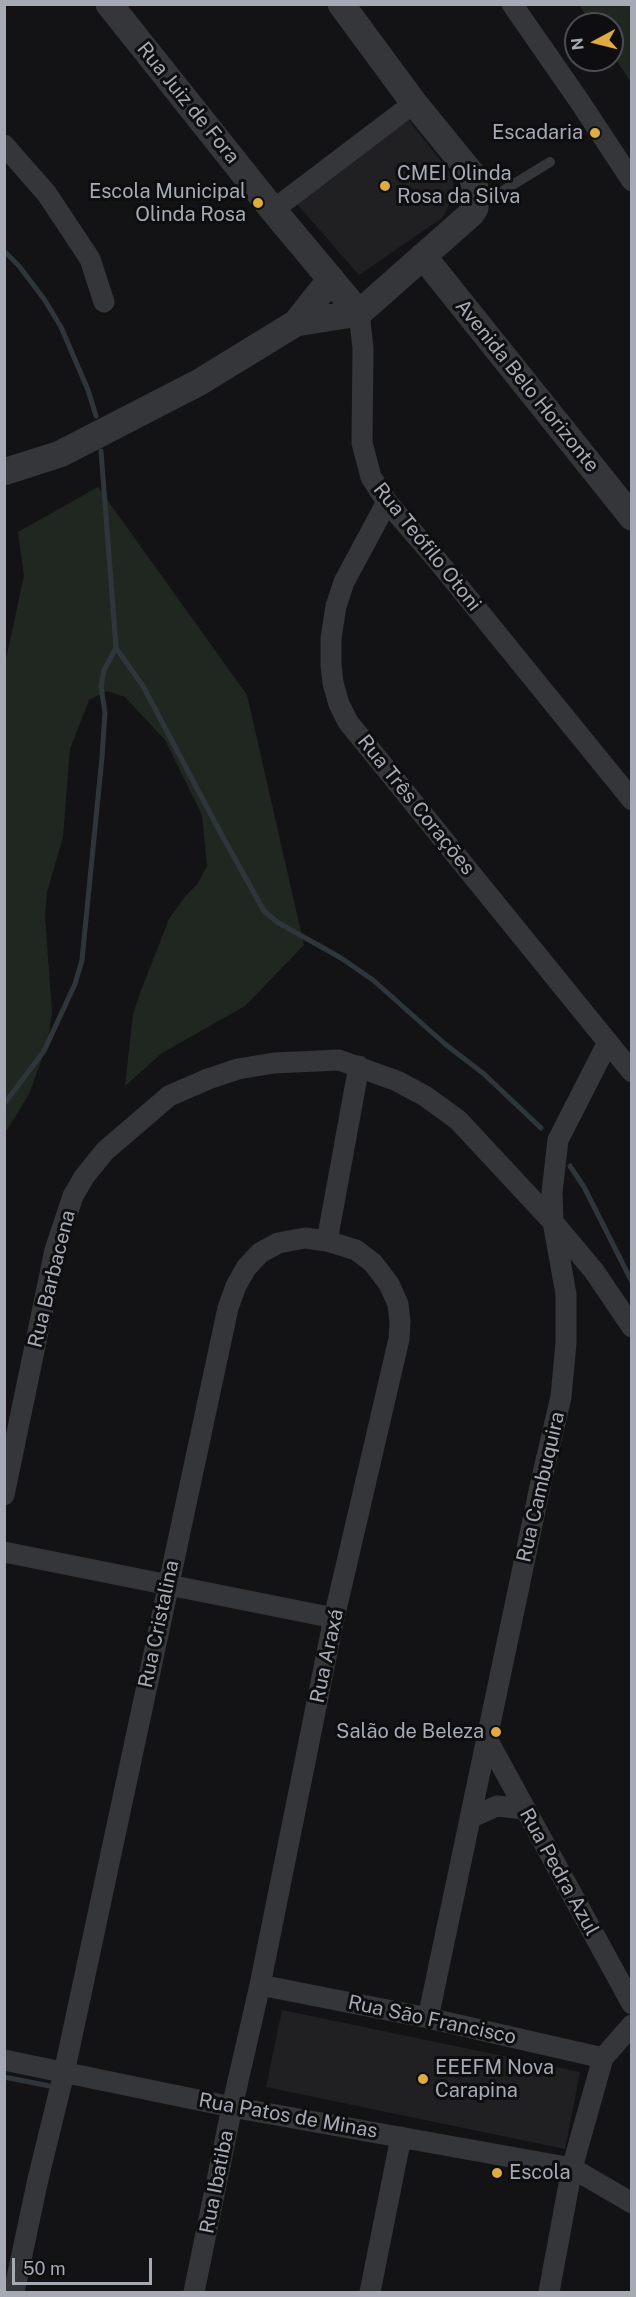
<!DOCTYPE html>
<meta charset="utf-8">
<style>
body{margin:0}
#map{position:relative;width:636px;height:2297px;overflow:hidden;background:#131315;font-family:"Public Sans",sans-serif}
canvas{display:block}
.frame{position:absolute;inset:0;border:6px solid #a6aab4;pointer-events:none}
.north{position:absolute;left:564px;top:12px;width:60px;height:60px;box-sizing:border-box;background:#0e0e10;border:2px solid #4b4c52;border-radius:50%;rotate:263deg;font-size:16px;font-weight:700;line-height:24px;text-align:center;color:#a6aab4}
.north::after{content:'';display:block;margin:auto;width:21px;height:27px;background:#deac42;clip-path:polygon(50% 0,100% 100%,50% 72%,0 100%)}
.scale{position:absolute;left:12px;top:2258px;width:140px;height:27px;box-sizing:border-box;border:3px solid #a6aab4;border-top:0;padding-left:8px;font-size:18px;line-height:21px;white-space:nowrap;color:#a6aab4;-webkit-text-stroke:4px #0e0e10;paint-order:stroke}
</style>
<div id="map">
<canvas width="636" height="2297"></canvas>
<div class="frame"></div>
<div class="north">N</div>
<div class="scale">50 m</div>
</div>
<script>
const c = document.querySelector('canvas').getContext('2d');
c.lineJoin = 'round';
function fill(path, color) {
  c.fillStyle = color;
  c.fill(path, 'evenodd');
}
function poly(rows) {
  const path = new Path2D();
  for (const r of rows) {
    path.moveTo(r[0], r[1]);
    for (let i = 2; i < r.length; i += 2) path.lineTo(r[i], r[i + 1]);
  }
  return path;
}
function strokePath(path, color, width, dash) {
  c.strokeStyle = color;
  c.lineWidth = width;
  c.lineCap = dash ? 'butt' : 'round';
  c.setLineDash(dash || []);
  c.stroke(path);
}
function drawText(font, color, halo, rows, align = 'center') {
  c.font = font + ' "Public Sans",sans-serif';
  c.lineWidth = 6;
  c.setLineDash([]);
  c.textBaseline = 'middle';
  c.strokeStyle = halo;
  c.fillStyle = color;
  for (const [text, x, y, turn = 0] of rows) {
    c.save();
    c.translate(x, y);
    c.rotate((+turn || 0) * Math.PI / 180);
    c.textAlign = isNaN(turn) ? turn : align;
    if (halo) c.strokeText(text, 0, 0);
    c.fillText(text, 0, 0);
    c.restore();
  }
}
const built = poly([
 [406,117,453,176,454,197,442,218,359,275,296,203],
 [282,2010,580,2072,565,2149,266,2087]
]);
const green = poly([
 [579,5,631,5,631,82,612,54,612,24,592,24],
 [98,487,247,695,304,945,245,1006,162,1053,125,1086,133,1014,142,988,169,919,184,898,198,883,207,866,202,815,165,740,125,697,107,691,89,700,70,749,63,837,47,892,45,916,52,1012,48,1042,29,1094,5,1133,4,668,24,576,18,532]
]);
const stream = poly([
 [4,251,19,266,44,299,61,327,88,390,96,416],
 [116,648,143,686,219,830,264,911,277,922,341,958,373,980,445,1044,484,1074,541,1128],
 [4,1104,44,1051,75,984,82,960,102,757,105,712,101,687,104,670,116,648,101,451],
 [570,1166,584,1187,632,1282],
 [4,2077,55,2087]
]);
const service = poly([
 [478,206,550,162]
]);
const minor = poly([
 [512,4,580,102,632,181],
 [4,145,47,194,90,259,104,302],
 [273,210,414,103],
 [359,313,363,348,362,443,371,477,387,502,437,560,632,800],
 [387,502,344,582,336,606,331,638,331,665,333,683,339,704,348,722,632,1072],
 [327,1241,359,1066],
 [4,1495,55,1250,73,1196,84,1177,105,1151,169,1096,208,1079,238,1069,274,1063,339,1060,397,1081,425,1096,458,1120,553,1222,594,1271,632,1327],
 [4,1552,334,1618],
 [487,1739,632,2004],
 [470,1818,497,1806,525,1809],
 [260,1985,428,2018,603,2058],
 [428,2018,541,1482,561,1397,566,1343,566,1294,553,1222,552,1192,558,1140,608,1042],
 [4,2060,232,2107,572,2168,632,2203],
 [14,2292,38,2179,64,2073,228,1308,236,1286,246,1268,260,1253,278,1243,305,1238,327,1241,356,1250,373,1263,389,1284,398,1304,400,1322,399,1339,334,1618,260,1985,232,2107,194,2292],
 [370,2292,401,2137],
 [549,2292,572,2168,603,2058,632,2025]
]);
const tertiary = poly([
 [109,4,273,210,359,313],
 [341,4,414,103,471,173,476,191,475,208,471,214,359,313],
 [423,256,632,517],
 [296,323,331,279],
 [4,472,60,454,198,383,296,323,359,313]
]);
const markers = [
 [595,133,6,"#deac42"],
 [385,186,6,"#deac42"],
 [258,203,6,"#deac42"],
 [496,1732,6,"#deac42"],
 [423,2079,6,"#deac42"],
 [497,2173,6,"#deac42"]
];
const streetNames = [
 ["Rua Juiz de Fora",188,103,51],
 ["Avenida Belo Horizonte",527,386,51],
 ["Rua Teófilo Otoni",427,547,51],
 ["Rua Três Corações",416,805,51],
 ["Rua Barbacena",52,1279,-76],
 ["Rua Cambuquira",541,1487,-77],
 ["Rua Cristalina",159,1624,-78],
 ["Rua Araxá",327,1656,-78],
 ["Rua Pedra Azul",559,1872,61],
 ["Rua São Francisco",432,2020,12],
 ["Rua Patos de Minas",288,2116,10],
 ["Rua Ibatiba",217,2182,-79]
];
const poiNames = [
 ["Escadaria",583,133],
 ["CMEI Olinda",397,174,"left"],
 ["Rosa da Silva",397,197,"left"],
 ["Escola Municipal",246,192],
 ["Olinda Rosa",246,215],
 ["Salão de Beleza",484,1732],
 ["EEEFM Nova",435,2068,"left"],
 ["Carapina",435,2091,"left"],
 ["Escola",509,2173,"left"]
];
fill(built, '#202022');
fill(green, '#202721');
strokePath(stream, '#2e363c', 5);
strokePath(service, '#353639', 10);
strokePath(minor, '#353639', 21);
strokePath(tertiary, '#353639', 27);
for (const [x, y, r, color] of markers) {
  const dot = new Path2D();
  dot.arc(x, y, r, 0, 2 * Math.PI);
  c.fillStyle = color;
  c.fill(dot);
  strokePath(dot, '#0e0e10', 2);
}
drawText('20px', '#a6aab4', '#0e0e10', streetNames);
drawText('20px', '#a6aab4', '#0e0e10', poiNames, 'right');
</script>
